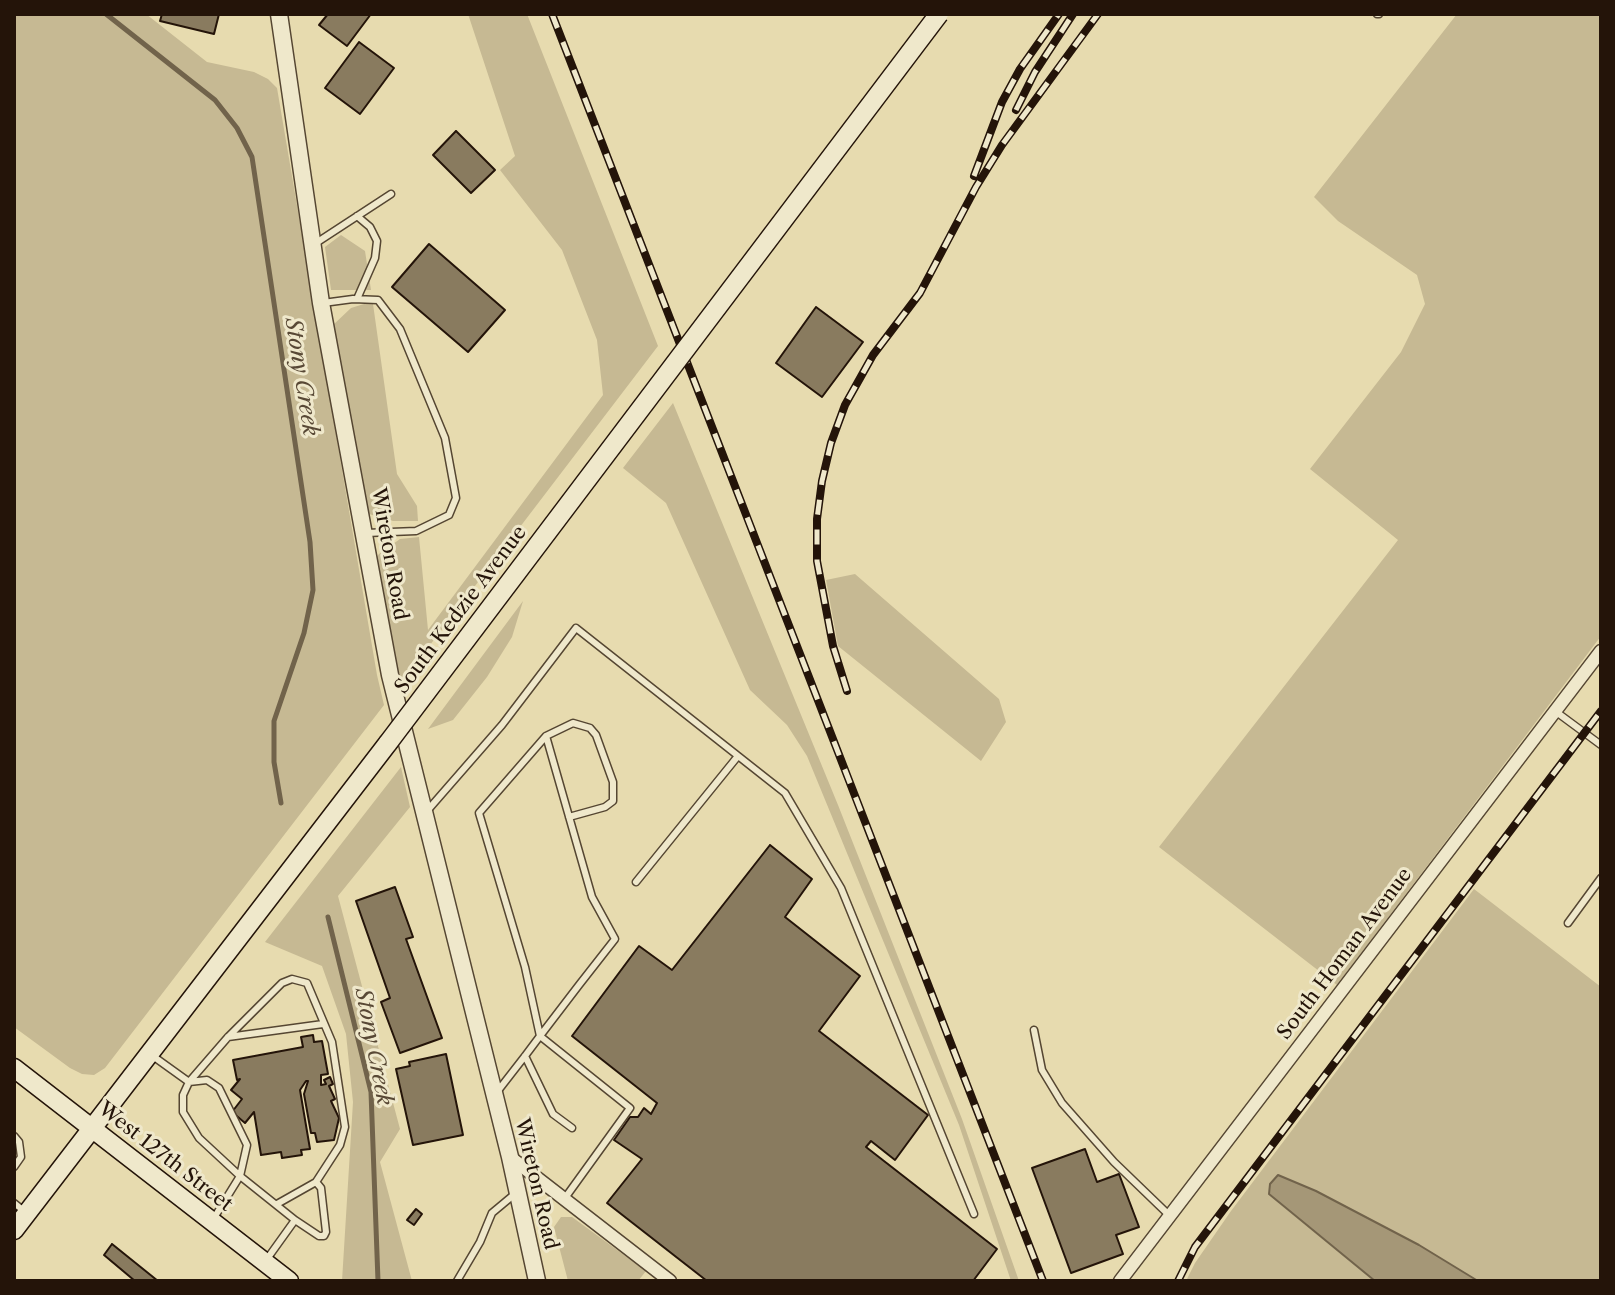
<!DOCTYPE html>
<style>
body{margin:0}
#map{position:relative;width:1615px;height:1295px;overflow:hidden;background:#e7dbaf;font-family:"Libre Caslon Text",serif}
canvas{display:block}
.frame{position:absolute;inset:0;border:16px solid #241409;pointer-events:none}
</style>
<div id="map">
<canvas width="1615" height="1295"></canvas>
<div class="frame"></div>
</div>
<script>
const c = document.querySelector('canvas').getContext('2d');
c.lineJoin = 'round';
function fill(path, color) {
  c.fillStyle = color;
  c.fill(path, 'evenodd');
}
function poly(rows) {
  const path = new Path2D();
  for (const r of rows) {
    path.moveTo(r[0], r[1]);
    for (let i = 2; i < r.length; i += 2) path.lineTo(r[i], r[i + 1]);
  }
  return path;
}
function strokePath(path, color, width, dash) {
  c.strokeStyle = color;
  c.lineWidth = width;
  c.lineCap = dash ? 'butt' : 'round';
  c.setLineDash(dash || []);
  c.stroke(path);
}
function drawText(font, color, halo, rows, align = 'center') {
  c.font = font + ' "Libre Caslon Text",serif';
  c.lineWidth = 6;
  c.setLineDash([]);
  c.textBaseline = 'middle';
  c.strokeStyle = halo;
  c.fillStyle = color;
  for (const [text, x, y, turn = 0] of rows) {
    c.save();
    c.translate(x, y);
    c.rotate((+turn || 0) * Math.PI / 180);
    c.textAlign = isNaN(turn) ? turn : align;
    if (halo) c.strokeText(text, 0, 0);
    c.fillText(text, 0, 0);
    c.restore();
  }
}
const green = poly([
 [14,14,146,14,207,62,254,72,268,79,277,88,377,675,384,705,115,1055,105,1068,94,1075,82,1074,70,1068,14,1027],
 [468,14,527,14,658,346,401,683,373,562,379,554,400,539,419,537,428,630,603,395,597,340,562,250,500,170,515,156],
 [1457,14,1601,14,1601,636,1337,985,1159,847,1398,540,1310,469,1401,352,1425,304,1417,275,1338,221,1314,197],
 [341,235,365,251,371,290,331,290,325,247],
 [364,304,373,304,397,474,417,506,418,521,393,521,369,514,332,326,351,308],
 [673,403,838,805,962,1119,1019,1281,1011,1281,959,1125,807,756,787,725,750,690,666,503,623,468],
 [855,574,999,699,1006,722,981,761,838,646,826,580],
 [523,601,512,637,487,677,453,720,428,729],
 [401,767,410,807,338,896,400,1129,380,1162,412,1281,342,1281,353,1102,346,1034,322,966,265,942],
 [1474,889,1601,987,1601,1281,1478,1281,1419,1245,1316,1191,1279,1176,1279,1203,1375,1281,1186,1281,1195,1263,1231,1211],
 [561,1217,572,1217,646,1271,638,1281,568,1281,554,1227]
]);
const water = poly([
 [1278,1175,1316,1191,1419,1245,1478,1281,1375,1281,1269,1194,1270,1184,1278,1175]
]);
const stream = poly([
 [106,14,215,100,237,128,252,157,310,542,313,590,304,633,274,721,274,762,281,803],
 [328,917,371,1092,378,1281]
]);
const building = poly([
 [162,14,219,14,214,34,160,21,162,14],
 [328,14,371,14,347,46,319,25,328,14],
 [359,42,394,68,360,114,325,88,359,42],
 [456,131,495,170,471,193,433,155,456,131],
 [429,244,505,310,468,352,392,287,429,244],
 [816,307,863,342,822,397,776,363,816,307],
 [770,845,812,879,785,917,860,976,819,1031,928,1115,895,1160,871,1141,866,1147,997,1249,973,1281,707,1281,607,1203,642,1159,614,1140,630,1117,638,1117,644,1108,651,1114,657,1103,572,1036,639,946,672,970,770,845],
 [395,887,413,937,406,939,442,1038,400,1053,381,1002,390,998,356,901,395,887],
 [313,1035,314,1042,322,1041,328,1074,321,1075,321,1085,326,1084,324,1080,330,1077,333,1084,329,1086,335,1099,331,1101,339,1118,334,1140,317,1142,315,1133,311,1133,304,1094,308,1081,306,1081,300,1090,310,1149,301,1150,302,1155,282,1158,281,1152,261,1155,254,1112,245,1123,232,1112,242,1099,231,1090,240,1079,237,1080,233,1060,303,1047,301,1037,313,1035],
 [446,1054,463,1135,413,1145,396,1069,410,1066,409,1062,446,1054],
 [1085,1149,1097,1182,1119,1174,1139,1227,1116,1235,1123,1254,1071,1273,1032,1168,1085,1149],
 [416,1209,422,1214,414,1225,407,1220,416,1209],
 [112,1244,158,1281,135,1281,104,1255,112,1244]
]);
const service = poly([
 [1377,14,1379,14],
 [357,216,370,227,377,241,375,258,357,299],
 [316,243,391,194],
 [323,303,353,299,378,300,400,329,445,438,456,498,449,515,416,531,366,533],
 [1555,711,1601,745],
 [546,736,573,723,590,728,596,735,613,782,613,801,605,807,569,817],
 [427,811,502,725,576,628,785,793,841,888,974,1214],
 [636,882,738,756],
 [1568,923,1601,878],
 [1034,1030,1042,1070,1062,1103,1114,1162,1170,1216],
 [228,1037,323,1024],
 [150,1054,189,1082,207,1080,219,1088,247,1145,240,1176,214,1218],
 [525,1056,553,1114,572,1128],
 [497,1092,525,1056,540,1036,579,985,615,939,592,897,546,736,479,813,525,967,540,1036,630,1108,565,1198],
 [14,1136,19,1142,21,1157,14,1167],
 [14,1203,24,1211],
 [277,1204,316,1182,340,1145,345,1127,332,1042,307,983,292,979,282,983,228,1037,189,1082,183,1095,183,1112,199,1138,240,1176,295,1220,319,1236,324,1236,326,1232,321,1188,316,1182],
 [267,1259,295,1220],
 [457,1281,480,1242,492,1213,516,1193]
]);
const minor = poly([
 [510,1157,670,1281],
 [1120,1281,1601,651]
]);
const tertiary = poly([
 [279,14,321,303,390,675,510,1157,537,1281]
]);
const secondary = poly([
 [14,1068,289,1281],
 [14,1230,388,743]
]);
const rail = poly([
 [552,14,1043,1281],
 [1016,110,1035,72,1073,14],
 [974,176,1002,102,1020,69,1059,14],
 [847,691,833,646,817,561,817,519,822,481,831,443,845,405,873,355,920,293,976,187,1002,145,1098,14],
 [1178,1281,1195,1247,1601,711]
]);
const secondaryBridge = poly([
 [388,743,939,14]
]);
const streetNames = [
 ["Wireton Road",389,554,80],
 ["South Kedzie Avenue",461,610,-53],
 ["South Homan Avenue",1345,954,-53],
 ["West 127th Street",165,1157,38],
 ["Wireton Road",536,1184,77]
];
const waterNames = [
 ["Stony Creek",301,377,81],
 ["Stony Creek",373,1047,79]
];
fill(green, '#c6b993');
fill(water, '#a59777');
strokePath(water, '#71634b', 2);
strokePath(stream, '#71634b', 5);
fill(building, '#897b5f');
strokePath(building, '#241409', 2);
strokePath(service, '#554632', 9);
strokePath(minor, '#554632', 15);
strokePath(tertiary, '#554632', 19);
strokePath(secondary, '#241409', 21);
strokePath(service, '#efe8cb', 6);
strokePath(minor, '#efe8cb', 12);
strokePath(tertiary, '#efe8cb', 16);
strokePath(secondary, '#efe8cb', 18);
strokePath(rail, '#241409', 8);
strokePath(rail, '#efe8cb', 5, [15]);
strokePath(secondaryBridge, '#241409', 21, []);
strokePath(secondaryBridge, '#efe8cb', 18);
drawText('20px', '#241409', '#efe8cb', streetNames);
drawText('italic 22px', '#584835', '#efe8cb', waterNames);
</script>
